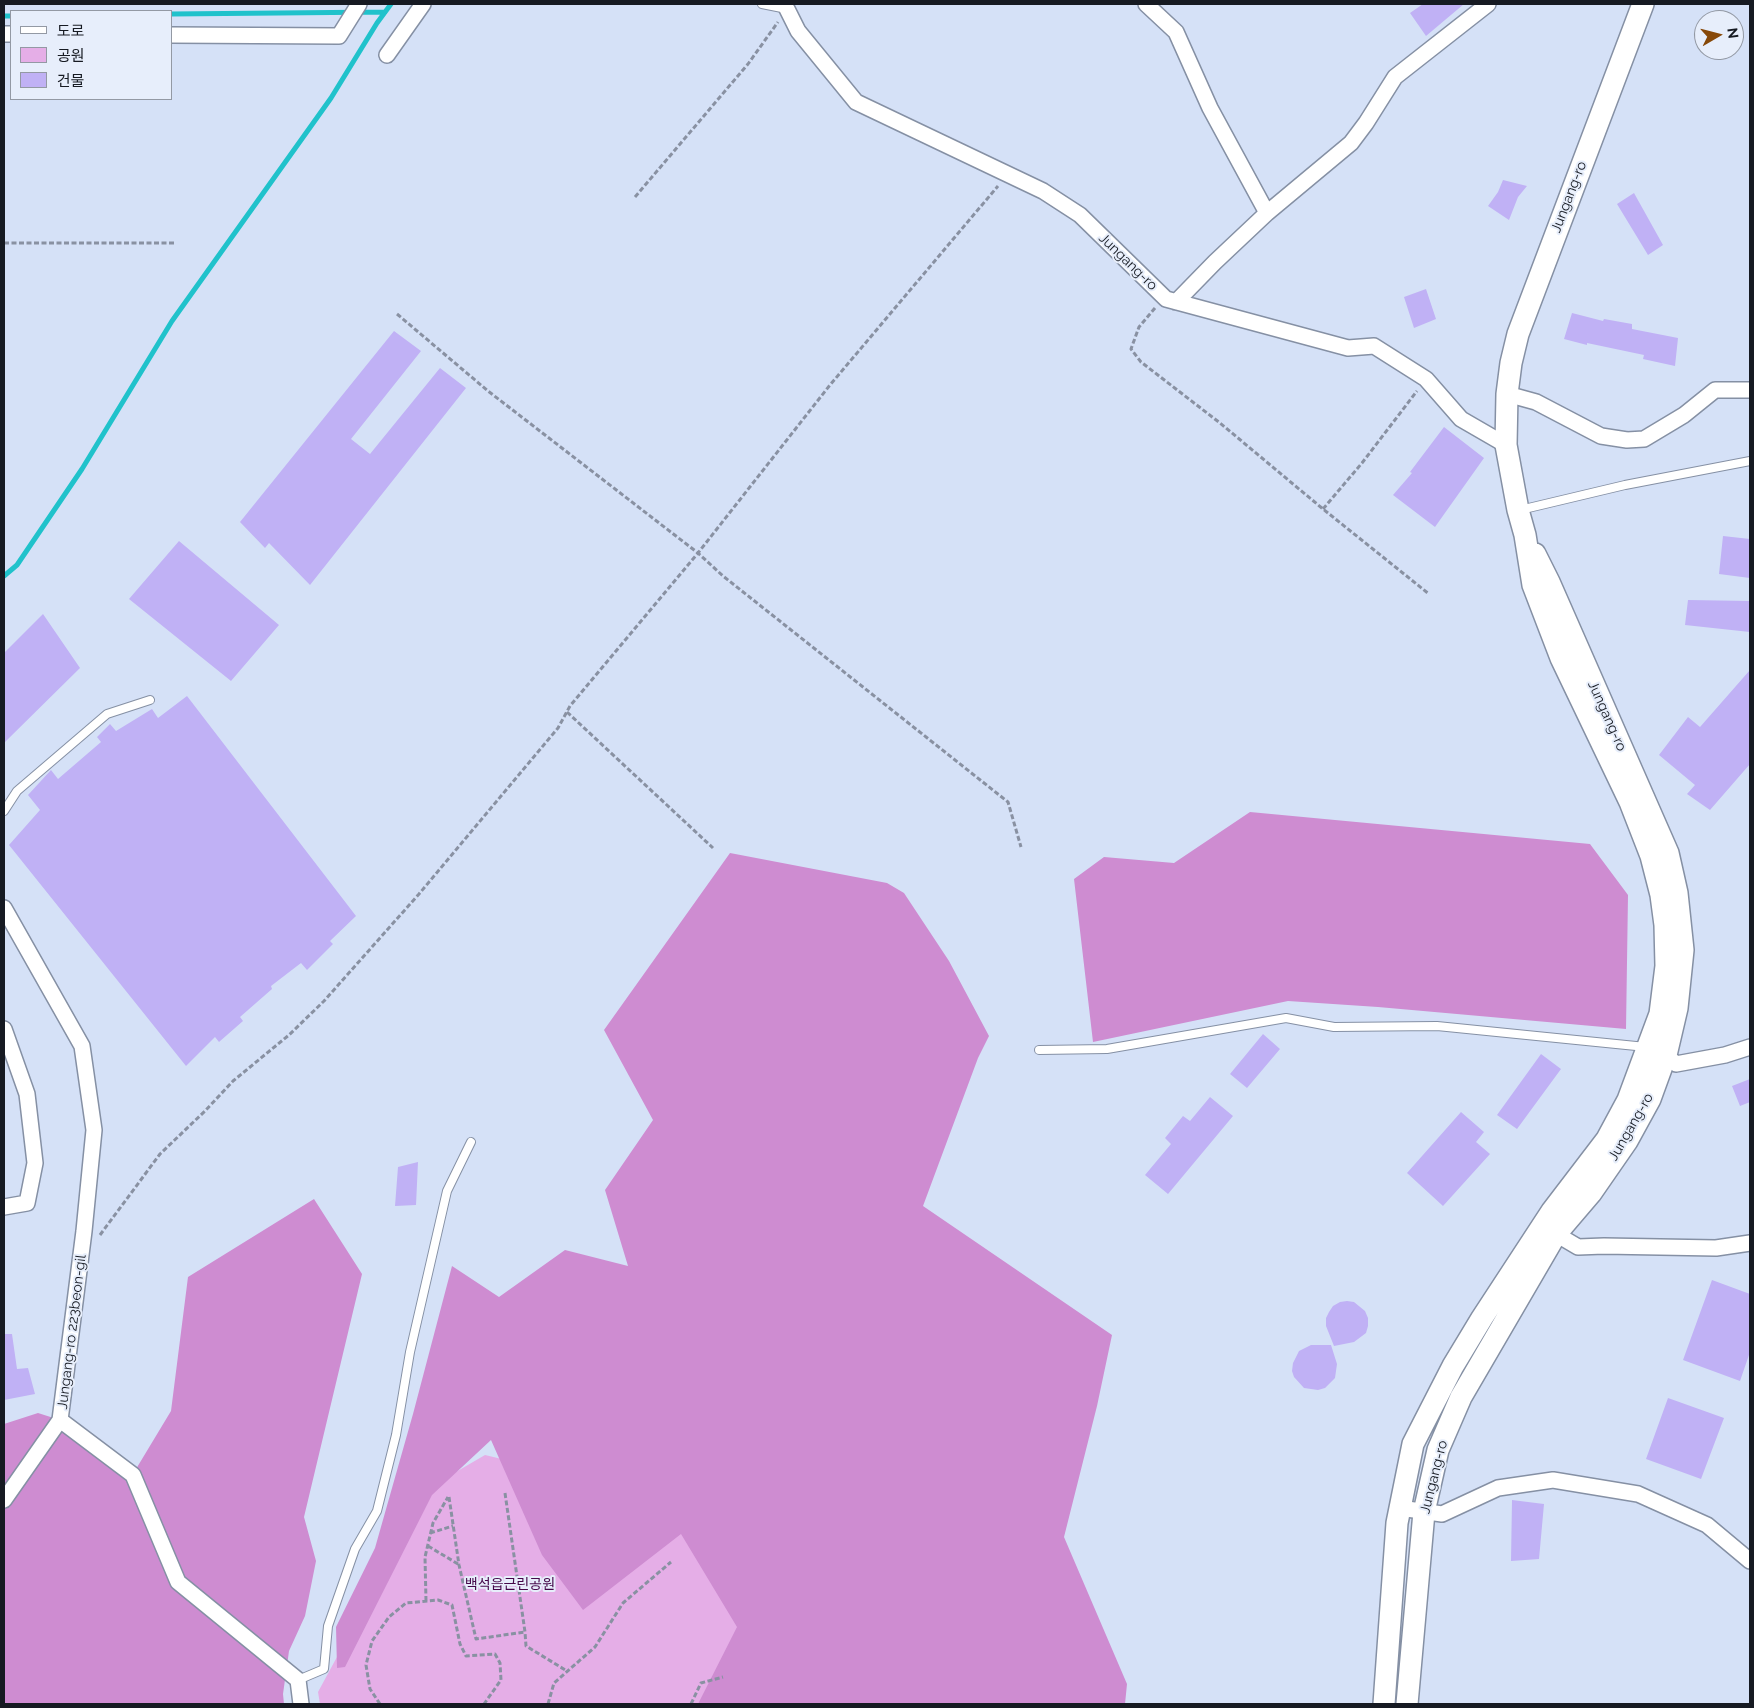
<!DOCTYPE html>
<meta charset="utf-8">
<style>
body{margin:0}
#map{position:relative;width:1754px;height:1708px;overflow:hidden;background:#d5e1f7;font-family:Raleway,"Noto Sans KR",sans-serif}
canvas{display:block}
.frame{position:absolute;inset:0;border:5px solid #161a22;pointer-events:none}
.legend{position:absolute;left:10px;top:10px;width:162px;height:90px;box-sizing:border-box;background:#e7eefb;border:1px solid #9399a4;margin:0;padding:6px 9px;list-style:none;font-size:15px;color:#161a22}
.legend li{display:flex;align-items:center;gap:10px;height:25px}
.legend b{width:25px;border:1px solid #9399a4}
.north{position:absolute;left:1694px;top:10px;width:50px;height:50px;box-sizing:border-box;background:#e7eefb;border:1px solid #9399a4;border-radius:50%;rotate:82deg;font-size:14px;font-weight:700;line-height:20px;text-align:center;color:#161a22}
.north::after{content:'';display:block;margin:auto;width:18px;height:22px;background:#874909;clip-path:polygon(50% 0,100% 100%,50% 72%,0 100%)}
</style>
<div id="map">
<canvas width="1754" height="1708"></canvas>
<div class="frame"></div>
<ul class="legend">
<li><b style="height:6px;background:#fff"></b>도로</li>
<li><b style="height:14px;background:#e5aee7"></b>공원</li>
<li><b style="height:14px;background:#c0b1f5"></b>건물</li>
</ul>
<div class="north">N</div>
</div>
<script>
const c = document.querySelector('canvas').getContext('2d');
c.lineJoin = 'round';
function fill(path, color) {
  c.fillStyle = color;
  c.fill(path, 'evenodd');
}
function poly(rows) {
  const path = new Path2D();
  for (const r of rows) {
    path.moveTo(r[0], r[1]);
    for (let i = 2; i < r.length; i += 2) path.lineTo(r[i], r[i + 1]);
  }
  return path;
}
function strokePath(path, color, width, dash) {
  c.strokeStyle = color;
  c.lineWidth = width;
  c.lineCap = dash ? 'butt' : 'round';
  c.setLineDash(dash || []);
  c.stroke(path);
}
function drawText(font, color, halo, rows, align = 'center') {
  c.font = font + ' Raleway,"Noto Sans KR",sans-serif';
  c.lineWidth = 4;
  c.setLineDash([]);
  c.textBaseline = 'middle';
  c.strokeStyle = halo;
  c.fillStyle = color;
  for (const [text, x, y, turn = 0] of rows) {
    c.save();
    c.translate(x, y);
    c.rotate((+turn || 0) * Math.PI / 180);
    c.textAlign = isNaN(turn) ? turn : align;
    if (halo) c.strokeText(text, 0, 0);
    c.fillText(text, 0, 0);
    c.restore();
  }
}
const green = poly([
 [485,1455,535,1467,1100,1704,320,1704,318,1692,344,1644,425,1490]
]);
const forest = poly([
 [1250,812,1590,844,1628,895,1626,1029,1378,1007,1288,1001,1093,1042,1074,879,1104,857,1174,863],
 [730,853,887,883,904,893,949,961,989,1036,978,1058,923,1206,1112,1335,1097,1406,1064,1537,1127,1684,1125,1704,698,1704,737,1627,681,1534,583,1610,542,1555,491,1440,432,1495,345,1667,337,1668,336,1627,375,1548,413,1414,452,1266,499,1297,565,1250,628,1266,605,1190,653,1120,604,1030],
 [314,1199,362,1274,304,1517,316,1561,305,1616,289,1651,283,1694,284,1704,4,1704,4,1424,38,1413,60,1420,133,1474,171,1411,188,1277]
]);
const stream = poly([
 [171,14,385,12],
 [4,16,11,16],
 [4,576,17,565,82,469,172,321,331,98,377,23,391,4]
]);
const building = poly([
 [1423,4,1464,4,1426,36,1410,13],
 [1503,180,1527,186,1518,197,1509,220,1488,206,1498,192],
 [1634,193,1663,245,1648,255,1617,204],
 [1426,289,1436,319,1414,328,1404,297],
 [1572,313,1603,321,1604,319,1632,324,1632,329,1678,338,1675,366,1643,359,1644,355,1587,343,1587,345,1564,339],
 [394,331,421,351,351,439,370,454,440,368,466,388,310,585,269,543,265,548,240,522],
 [1444,427,1484,458,1435,527,1393,495,1412,473,1410,472],
 [1723,536,1750,539,1750,578,1719,574],
 [179,541,279,625,231,681,129,599],
 [1688,600,1750,601,1750,632,1685,625],
 [43,614,80,668,4,743,4,653],
 [1750,670,1750,764,1710,810,1687,794,1695,785,1659,755,1688,717,1700,727],
 [187,696,356,916,330,941,333,944,307,970,301,963,271,986,272,989,240,1017,243,1021,219,1042,215,1037,186,1066,9,845,40,810,28,795,51,770,58,779,101,742,97,737,110,724,116,731,152,709,158,718],
 [1263,1034,1280,1049,1247,1088,1230,1074],
 [1541,1054,1561,1069,1517,1129,1497,1115],
 [1750,1079,1750,1102,1740,1106,1732,1086],
 [1210,1097,1233,1116,1168,1194,1145,1175,1171,1144,1165,1138,1183,1116,1190,1121],
 [1461,1112,1484,1132,1476,1142,1490,1154,1443,1206,1407,1173],
 [418,1162,416,1205,395,1206,398,1167],
 [1712,1280,1750,1294,1750,1352,1740,1381,1683,1360],
 [1347,1301,1354,1302,1365,1311,1368,1318,1368,1326,1366,1333,1354,1342,1334,1346,1326,1326,1326,1318,1329,1312,1333,1306,1340,1302],
 [4,1334,12,1334,17,1369,28,1368,35,1394,4,1400],
 [1311,1345,1331,1345,1337,1364,1335,1378,1325,1388,1318,1390,1304,1388,1294,1377,1292,1371,1293,1363,1299,1351],
 [1668,1398,1724,1418,1701,1479,1646,1459],
 [1512,1500,1544,1504,1539,1559,1511,1561]
]);
const path = poly([
 [635,197,748,64,778,22],
 [4,243,176,243],
 [1155,308,1139,327,1131,349,1141,362,1220,423,1323,509,1429,594],
 [397,314,488,391,698,553,723,576,1008,802,1021,847],
 [1323,509,1362,463,1417,391],
 [567,712,713,848],
 [100,1235,160,1154,205,1111,233,1081,289,1035,324,1001,419,894,558,728,570,706,698,553,830,385,998,186],
 [505,1493,525,1632,526,1646,567,1671],
 [449,1497,459,1565,476,1639,525,1632],
 [430,1533,453,1526],
 [428,1546,458,1564],
 [426,1601,425,1557,433,1523,448,1497],
 [380,1704,370,1689,366,1665,372,1641,389,1617,406,1603,438,1600,452,1605,460,1644,466,1656,495,1654,500,1663,501,1680,484,1704],
 [548,1704,554,1683,595,1647,623,1603,671,1562],
 [691,1704,701,1683,723,1677]
]);
const lane = poly([
 [762,4,787,9],
 [1520,510,1625,485,1750,461],
 [4,811,17,791,107,714,150,700],
 [1039,1050,1107,1049,1286,1018,1334,1027,1437,1026,1646,1047],
 [298,1680,324,1669,328,1626,355,1549,377,1511,396,1435,410,1352,447,1191,471,1142]
]);
const street = poly([
 [1146,4,1176,32,1210,108,1267,213],
 [787,9,798,31,856,102,1043,191,1080,215,1166,299,1348,348,1374,346,1426,379,1461,419,1506,445],
 [4,34,11,34],
 [171,35,339,36,359,4],
 [387,55,423,4],
 [1176,302,1215,262,1267,213,1351,143,1366,123,1395,77,1488,4],
 [1507,394,1536,402,1601,436,1627,440,1644,439,1684,415,1715,390,1750,390],
 [4,908,82,1046,94,1130,84,1231,60,1420,133,1475,178,1582,298,1680,301,1704],
 [4,1029,27,1094,35,1163,27,1203,4,1207],
 [1666,1055,1676,1064,1725,1055,1750,1047],
 [1549,1227,1556,1234,1578,1247,1604,1246,1716,1248,1750,1243],
 [4,1500,60,1420],
 [1400,1508,1442,1514,1498,1488,1553,1480,1638,1494,1707,1525,1750,1561]
]);
const secondary = poly([
 [1384,1704,1397,1523,1413,1444,1453,1366,1482,1318,1552,1211,1607,1139,1628,1100,1660,1014,1666,966,1665,925,1661,895,1651,856,1630,802,1561,658,1533,585,1525,535,1518,510,1506,445,1507,394,1511,363,1518,334,1643,4],
 [1407,1704,1424,1512,1438,1450,1461,1397,1556,1234,1591,1193,1627,1141,1650,1099,1666,1055,1677,1008,1683,950,1677,893,1668,853,1549,582,1535,554]
]);
const streetNames = [
 ["Jungang-ro",1569,197,-69],
 ["Jungang-ro",1128,262,44],
 ["Jungang-ro",1607,716,66],
 ["Jungang-ro",1631,1127,-60],
 ["Jungang-ro 223beon-gil",72,1332,-83],
 ["Jungang-ro",1434,1477,-76]
];
const parkNames = [
 ["백석읍근린공원",510,1585]
];
fill(green, '#e5aee7');
fill(forest, '#ce8cd1');
strokePath(stream, '#20c2cb', 5);
fill(building, '#c0b1f5');
strokePath(lane, '#8590a4', 10);
strokePath(street, '#8590a4', 18);
strokePath(secondary, '#8590a4', 24);
strokePath(path, '#8991a2', 3, [5, 2.5]);
strokePath(lane, '#fff', 8);
strokePath(street, '#fff', 15);
strokePath(secondary, '#fff', 21);
drawText('14px', '#161a22', '#e7eefb', streetNames);
drawText('14px', '#450749', '#e7eefb', parkNames);
</script>
